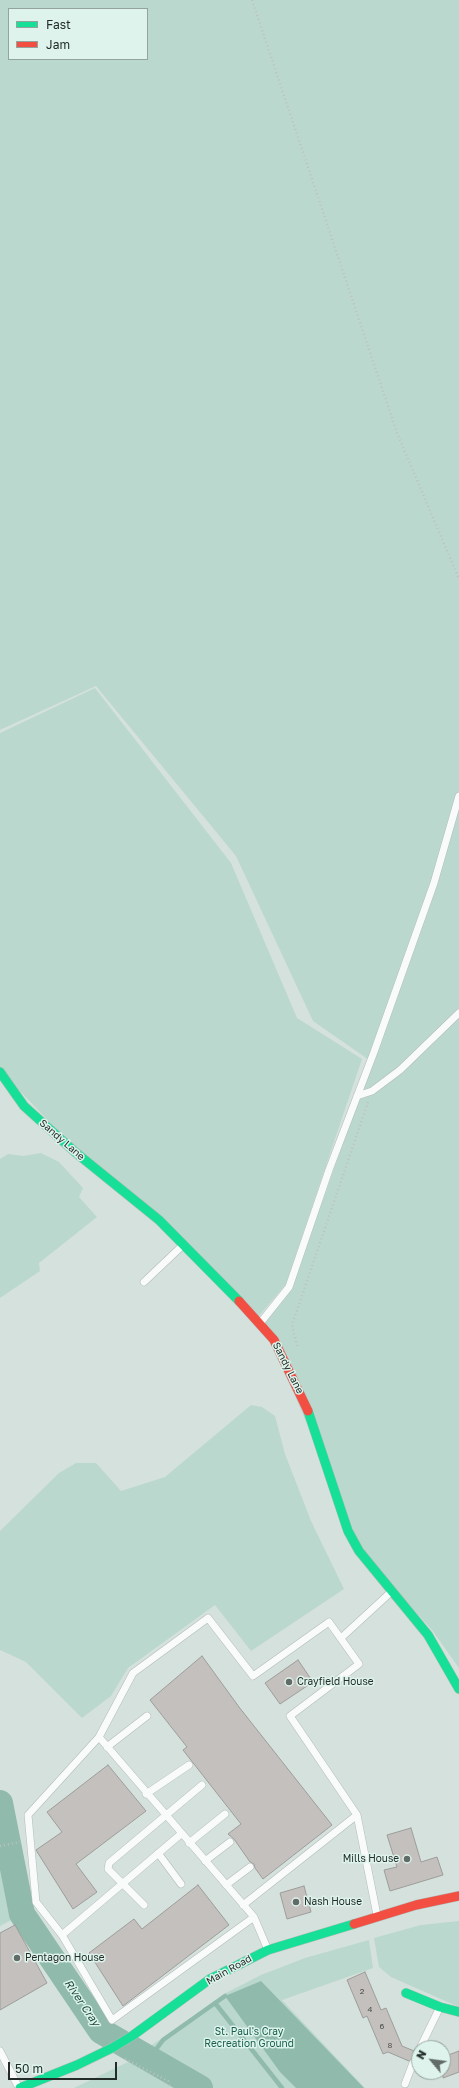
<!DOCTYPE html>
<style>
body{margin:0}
#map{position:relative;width:459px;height:2088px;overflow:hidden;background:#d5e1dd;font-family:"Golos Text",sans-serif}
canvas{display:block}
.legend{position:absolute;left:8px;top:8px;width:140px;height:52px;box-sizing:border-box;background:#ddf3eb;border:1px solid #93a39d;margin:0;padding:5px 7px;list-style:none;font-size:12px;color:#232c29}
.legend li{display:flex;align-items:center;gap:8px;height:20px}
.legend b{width:20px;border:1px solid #93a39d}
.north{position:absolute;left:411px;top:2040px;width:40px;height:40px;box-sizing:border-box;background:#ddf3eb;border:1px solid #93a39d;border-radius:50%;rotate:299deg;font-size:11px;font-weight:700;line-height:16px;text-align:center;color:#232c29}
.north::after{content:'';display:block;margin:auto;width:14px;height:18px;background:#616b68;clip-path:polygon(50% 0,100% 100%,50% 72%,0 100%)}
.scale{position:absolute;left:8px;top:2062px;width:109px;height:18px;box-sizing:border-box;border:2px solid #232c29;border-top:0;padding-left:5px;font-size:12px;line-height:14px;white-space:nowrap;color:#232c29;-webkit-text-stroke:3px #ddf3eb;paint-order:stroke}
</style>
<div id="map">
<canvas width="459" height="2088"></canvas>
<ul class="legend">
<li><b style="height:5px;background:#16e098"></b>Fast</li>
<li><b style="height:5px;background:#f24e42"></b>Jam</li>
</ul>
<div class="north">N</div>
<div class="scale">50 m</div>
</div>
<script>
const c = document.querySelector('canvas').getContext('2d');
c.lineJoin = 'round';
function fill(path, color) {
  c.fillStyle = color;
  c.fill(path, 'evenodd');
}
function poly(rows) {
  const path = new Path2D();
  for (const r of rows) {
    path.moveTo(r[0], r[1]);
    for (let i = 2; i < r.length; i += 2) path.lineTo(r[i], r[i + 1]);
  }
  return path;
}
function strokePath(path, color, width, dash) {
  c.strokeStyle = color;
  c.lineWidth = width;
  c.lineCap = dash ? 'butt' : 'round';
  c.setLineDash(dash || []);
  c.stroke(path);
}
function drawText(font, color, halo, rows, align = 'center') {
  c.font = font + ' "Golos Text",sans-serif';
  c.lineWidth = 3;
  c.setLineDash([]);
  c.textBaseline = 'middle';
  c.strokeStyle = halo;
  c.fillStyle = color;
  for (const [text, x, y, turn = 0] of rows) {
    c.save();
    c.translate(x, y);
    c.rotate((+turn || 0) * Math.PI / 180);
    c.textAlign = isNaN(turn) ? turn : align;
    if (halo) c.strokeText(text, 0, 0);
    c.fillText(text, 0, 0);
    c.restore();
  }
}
const green = poly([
 [0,0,459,0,459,1668,432,1630,360,1550,264,1322,292,1287,372,1062,313,1021,236,856,96,686,0,730],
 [9,9,147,9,147,59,9,59],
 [95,688,231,863,297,1018,362,1059,286,1284,258,1317,76,1150,0,1070,0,733],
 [41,1153,59,1162,83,1188,79,1197,97,1217,39,1263,40,1271,0,1298,0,1159,8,1154,23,1156],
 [251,1405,262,1407,275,1416,285,1454,311,1521,344,1589,251,1651,215,1605,128,1668,111,1696,82,1718,26,1662,0,1650,0,1531,59,1473,76,1463,96,1463,121,1491,165,1477],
 [0,1832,17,1913,17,1917,0,1926],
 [459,1921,459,2007,391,1977,379,1967,374,1938,421,1925],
 [369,1940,373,1968,282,2000,365,2088,74,2088,128,2062,224,1994,261,1975,305,1958]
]);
const water = poly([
 [261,1981,337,2060,364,2088,296,2088,280,2072,225,1996]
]);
const stream = poly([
 [215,2003,282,2088],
 [149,2059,163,2040,225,1996]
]);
const river = poly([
 [0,1803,22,1914,101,2031,200,2088]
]);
const building = poly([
 [202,1656,239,1707,332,1825,263,1879,255,1868,254,1864,250,1862,234,1839,228,1834,241,1824,183,1750,187,1747,150,1700,202,1656],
 [298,1660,313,1682,280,1704,265,1683,298,1660],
 [108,1765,146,1811,76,1864,97,1892,73,1909,36,1850,62,1832,47,1812,108,1765],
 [411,1828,421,1862,437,1857,443,1875,390,1891,384,1870,397,1867,387,1835,411,1828],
 [198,1885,229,1925,123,2006,89,1953,134,1919,142,1929,198,1885],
 [304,1886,311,1912,287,1919,280,1893,304,1886],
 [15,1925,47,1983,0,2010,0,1933,15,1925],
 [365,1972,381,2010,386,2008,402,2046,419,2053,419,2065,414,2058,409,2061,388,2052,383,2054,367,2016,363,2018,347,1980,365,1972],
 [459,2051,459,2072,443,2078,443,2057,459,2051]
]);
const path = poly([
 [252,0,397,433,459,579],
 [297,1346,292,1325,368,1102],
 [0,1846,20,1842],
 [125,2059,168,2081,170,2088]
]);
const lane = poly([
 [357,1096,372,1091,400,1070,459,1013],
 [144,1282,182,1246],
 [261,1322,289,1287,329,1170,374,1052,434,883,459,796],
 [341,1638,391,1592],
 [99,1737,133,1673,208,1618,253,1676,329,1622,359,1664,290,1716,357,1815,377,1915],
 [107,1747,147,1716],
 [146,1794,189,1765],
 [189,1843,225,1814],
 [158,1853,181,1884],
 [205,1861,230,1842],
 [226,1885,250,1867],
 [144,1905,108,1869,109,1863,202,1785],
 [243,1905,357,1815],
 [254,1917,112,2020,62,1935,36,1902,28,1815,99,1737,254,1917,268,1950],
 [62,1935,181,1834],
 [420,2048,440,2007],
 [0,2051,19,2088],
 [405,2084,413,2063]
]);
const fast = poly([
 [0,1072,24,1106,75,1152,159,1220,239,1301],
 [308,1411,348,1531,359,1551,428,1635,459,1689],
 [406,1993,440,2007,459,2012],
 [20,2088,77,2065,112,2048,132,2036,210,1979,268,1950,354,1924]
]);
const jam = poly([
 [239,1301,274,1340,308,1411],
 [354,1924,416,1905,459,1896]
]);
const markers = [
 [289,1682,4,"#616b68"],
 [407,1859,4,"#616b68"],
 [296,1902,4,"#616b68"],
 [17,1958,4,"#616b68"]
];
const numberNames = [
 ["2",362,1991],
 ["4",370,2009],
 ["6",382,2026],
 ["8",390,2045]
];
const streetNames = [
 ["Sandy Lane",62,1140,41],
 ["Sandy Lane",288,1368,63],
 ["Main Road",229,1970,-29]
];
const poiNames = [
 ["Crayfield House",297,1682],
 ["Mills House",399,1859,"right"],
 ["Nash House",304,1902],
 ["Pentagon House",25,1958]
];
const parkNames = [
 ["St. Paul's Cray",249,2032],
 ["Recreation Ground",249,2044]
];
const waterNames = [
 ["River Cray",82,2003,56]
];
fill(green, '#bbd8ce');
fill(water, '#90baac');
strokePath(stream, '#90baac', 4.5);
strokePath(river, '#90baac', 26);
fill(building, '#c4c0bd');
strokePath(building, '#9c9d9b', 1);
strokePath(lane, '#b2bcb8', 8);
strokePath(fast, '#b2bcb8', 10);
strokePath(jam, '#b2bcb8', 10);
strokePath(path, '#bec1c0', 2.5, [1, 3]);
strokePath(lane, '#f9fafa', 7);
strokePath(fast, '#16e098', 9);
strokePath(jam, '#f24e42', 9);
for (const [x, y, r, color] of markers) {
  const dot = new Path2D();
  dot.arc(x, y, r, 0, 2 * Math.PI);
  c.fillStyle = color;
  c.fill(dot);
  strokePath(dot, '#ddf3eb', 1.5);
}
drawText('8px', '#4b514e', null, numberNames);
drawText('10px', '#232c29', '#ddf3eb', streetNames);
drawText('10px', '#232c29', '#ddf3eb', poiNames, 'left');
drawText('10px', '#195f4c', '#ddf3eb', parkNames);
drawText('italic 11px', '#1b4a3c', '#ddf3eb', waterNames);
</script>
